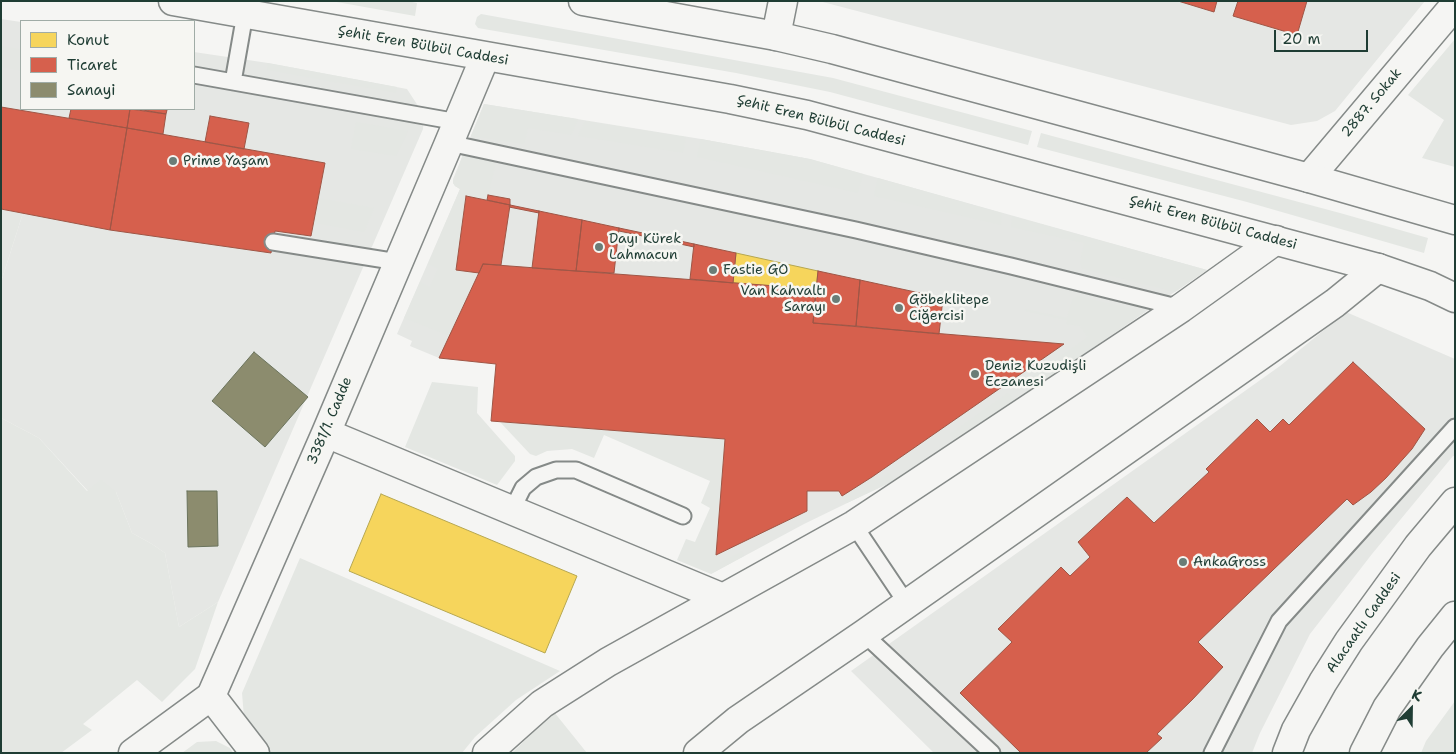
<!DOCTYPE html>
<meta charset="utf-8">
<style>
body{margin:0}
#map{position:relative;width:1456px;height:754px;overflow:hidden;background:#f5f5f3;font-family:"Shantell Sans",sans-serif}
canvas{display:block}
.frame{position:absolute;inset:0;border:2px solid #1f3d34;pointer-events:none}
.legend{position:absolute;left:20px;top:20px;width:175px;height:90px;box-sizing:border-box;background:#f6f6f2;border:1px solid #a0aca6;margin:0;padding:6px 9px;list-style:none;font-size:15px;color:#1f3d34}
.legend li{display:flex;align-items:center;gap:10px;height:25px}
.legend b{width:25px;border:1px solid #a0aca6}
.north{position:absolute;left:1386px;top:684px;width:50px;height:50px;-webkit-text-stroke:4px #f6f6f2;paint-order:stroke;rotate:23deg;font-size:14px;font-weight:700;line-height:20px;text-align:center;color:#1f3d34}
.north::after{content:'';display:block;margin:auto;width:18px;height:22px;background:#1f3d34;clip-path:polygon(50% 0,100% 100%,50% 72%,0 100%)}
.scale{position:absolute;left:1274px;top:30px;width:94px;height:22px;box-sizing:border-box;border:2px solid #1f3d34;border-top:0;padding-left:6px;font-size:15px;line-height:18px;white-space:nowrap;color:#1f3d34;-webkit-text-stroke:4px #f6f6f2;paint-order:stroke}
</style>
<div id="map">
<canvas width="1456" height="754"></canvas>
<div class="frame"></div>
<ul class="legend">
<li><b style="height:14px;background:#f6d55c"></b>Konut</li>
<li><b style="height:14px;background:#d6604d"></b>Ticaret</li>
<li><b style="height:14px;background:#8c8c6e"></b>Sanayi</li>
</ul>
<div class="north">K</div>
<div class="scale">20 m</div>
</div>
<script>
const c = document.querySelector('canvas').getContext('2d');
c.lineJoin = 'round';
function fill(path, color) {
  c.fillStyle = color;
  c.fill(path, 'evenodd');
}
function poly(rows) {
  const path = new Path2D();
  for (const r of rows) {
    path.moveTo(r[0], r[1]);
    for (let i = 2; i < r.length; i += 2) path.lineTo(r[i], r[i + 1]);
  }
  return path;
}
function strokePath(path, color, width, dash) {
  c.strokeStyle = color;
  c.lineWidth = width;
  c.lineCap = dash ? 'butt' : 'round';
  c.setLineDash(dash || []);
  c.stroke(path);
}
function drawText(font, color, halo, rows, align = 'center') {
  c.font = font + ' "Shantell Sans",sans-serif';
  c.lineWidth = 5;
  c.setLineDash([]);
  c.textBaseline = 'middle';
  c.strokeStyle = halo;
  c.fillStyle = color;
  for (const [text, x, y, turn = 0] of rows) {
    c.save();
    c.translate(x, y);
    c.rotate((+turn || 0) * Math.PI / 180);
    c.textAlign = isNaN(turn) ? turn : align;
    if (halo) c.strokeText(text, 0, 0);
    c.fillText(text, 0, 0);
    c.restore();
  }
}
const built = poly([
 [819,1,1425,1,1335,111,1317,121,1291,125],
 [1,19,21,22,21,109,194,109,194,52,268,63,407,89,424,115,423,129,218,602,179,627,165,553,152,544,132,533,116,492,88,491,39,438,1,418,1,282,23,213,1,209],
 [484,104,701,139,810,159,1207,270,909,473,804,524,711,574,717,551,730,383,439,358,410,346,412,341,397,334,460,189,455,186,453,183,453,179],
 [1346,312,1455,359,1455,456,1453,456,1372,554,1310,634,1260,733,1252,753,934,753,851,671,1280,366]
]);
const green = poly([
 [331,1,407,1,417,3,415,16],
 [481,14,833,78,1032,131,1028,145,830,92,736,73,478,28,475,24,477,17],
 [1455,39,1455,167,1422,158,1444,120,1408,95],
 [1,46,21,49,21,71,1,67],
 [268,63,397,87,396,93,267,70],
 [484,104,578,119,571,135,528,128,525,141,523,144,471,136],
 [585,121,686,137,683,153,578,136],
 [356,122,408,131,396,156,351,149],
 [1041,133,1340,213,1428,238,1424,253,1247,202,1037,147],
 [701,139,810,159,863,174,858,193,697,157],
 [463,154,496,162,487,200,466,196,456,269,479,273,450,336,404,318,420,282,430,287,438,269,428,264,460,189,455,186,453,183],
 [878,178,1002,213,1001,225,874,196],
 [319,198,374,208,364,232,314,223],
 [1,209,23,213,1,282],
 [1012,216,1207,270,1175,292,1084,269,1081,267,1080,262,1084,243,1011,227],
 [1079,296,1145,312,1029,392,1023,383,1088,337,1080,326,1066,324,1067,320,1025,311,1026,309,1067,318,1072,301,1075,297],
 [432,382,478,387,477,413,515,456,515,461,497,485,405,447],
 [1008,393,1015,402,956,443,950,434],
 [1,418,39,438,87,491,101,480,116,492,132,533,152,544,165,553,179,627,218,602,195,669,162,702,137,680,83,724,92,730,61,753,1,753],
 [500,422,725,439,716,555,720,562,742,551,744,556,711,574,677,560,686,539,695,542,710,508,701,503,710,481,604,435,594,458,572,449,547,451,536,456,530,454],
 [889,473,894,481,847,503,842,496,872,477,876,481],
 [300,558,346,578,560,671,516,700,475,737,462,753,264,753,244,717,242,693],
 [1455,701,1455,753,1421,753,1426,741],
 [554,712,587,753,512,753],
 [216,741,230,748,233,753,182,753,197,742]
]);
const homes = poly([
 [736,253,818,271,816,289,733,283,736,253],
 [381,494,577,576,545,653,349,571,381,494]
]);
const shops = poly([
 [1178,1,1217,1,1214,12,1178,1],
 [1238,1,1307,1,1297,35,1233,16,1238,1],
 [1,107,127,128,110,230,1,209,1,107],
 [71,109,130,109,127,128,69,118,71,109],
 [130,109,166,114,163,134,127,128,130,109],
 [137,109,162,109,167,110,166,114,137,109],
 [210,116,249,123,244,149,205,142,210,116],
 [127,128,325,163,311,236,275,231,271,253,110,230,127,128],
 [488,195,510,199,510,205,487,200,488,195],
 [466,196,510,205,501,265,483,264,479,273,456,270,466,196],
 [510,205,539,211,539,213,509,207,510,205],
 [539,211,582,220,576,271,532,268,539,211],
 [582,220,619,228,614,273,576,271,582,220],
 [619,228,657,236,657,239,619,231,619,228],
 [657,236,694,244,694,247,657,239,657,236],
 [694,244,736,253,733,283,690,279,694,244],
 [483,264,816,289,813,323,1064,344,872,477,842,496,839,491,807,491,807,511,716,555,725,439,491,421,496,364,439,358,483,264],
 [818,271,860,280,856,326,813,323,818,271],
 [860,280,943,298,939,334,856,326,860,280],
 [1353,362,1425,429,1412,449,1386,478,1371,492,1353,505,1347,499,1198,642,1223,667,1192,700,1157,734,1162,738,1146,753,1021,753,960,693,1012,642,998,629,1061,567,1070,576,1090,557,1078,542,1127,497,1154,523,1209,472,1206,469,1257,419,1270,432,1283,419,1289,425,1353,362]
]);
const industry = poly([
 [254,352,308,397,265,447,212,401,254,352],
 [187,491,217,491,218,546,188,547,187,491]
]);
const lane = poly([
 [194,75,458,122],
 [233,82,245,14],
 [449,143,856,230,1011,266,1181,308],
 [273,242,398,262],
 [512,510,523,488,536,477,556,470,576,470,683,516],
 [854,525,907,604],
 [864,634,992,753],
 [1212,753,1279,621,1455,427]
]);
const street = poly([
 [776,36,783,1],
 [1309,178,1455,5],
 [326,433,723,598],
 [211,696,255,753],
 [133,753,211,696,326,433,449,143,485,57],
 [487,753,542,704,608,662,854,525,1181,308,1276,240],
 [698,753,738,720,864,634,1335,303,1378,268]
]);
const secondary = poly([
 [173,1,730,99,807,115,1378,268,1430,286,1455,298],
 [583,1,776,36,832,49,1309,178,1455,220],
 [1287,753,1296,730,1323,682,1349,641,1418,546,1455,502],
 [1364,753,1387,708,1430,647,1455,616]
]);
const markers = [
 [173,161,5,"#6a7d77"],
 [599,247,5,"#6a7d77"],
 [713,270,5,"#6a7d77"],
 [836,299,5,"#6a7d77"],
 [899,308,5,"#6a7d77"],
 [975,374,5,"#6a7d77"],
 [1183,562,5,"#6a7d77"]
];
const streetNames = [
 ["Şehit Eren Bülbül Caddesi",423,46,10],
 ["2887. Sokak",1372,103,-50],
 ["Şehit Eren Bülbül Caddesi",821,121,14],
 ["Şehit Eren Bülbül Caddesi",1213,223,15],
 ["3381/1. Cadde",330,421,-67],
 ["Alacaatlı Caddesi",1364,623,-55]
];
const poiNames = [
 ["Prime Yaşam",183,161],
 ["Dayı Kürek",609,239],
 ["Lahmacun",609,255],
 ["Fastie GO",723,270],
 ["Van Kahvaltı",826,291,"right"],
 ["Sarayı",826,307,"right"],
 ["Göbeklitepe",909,300],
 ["Ciğercisi",909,316],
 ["Deniz Kuzudişli",985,366],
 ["Eczanesi",985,382],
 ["AnkaGross",1193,562]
];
fill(built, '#e5e7e4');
fill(green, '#e4e7e3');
fill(homes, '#f6d55c');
strokePath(homes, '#b6a750', 1);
fill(shops, '#d6604d');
strokePath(shops, '#9f5646', 1);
fill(industry, '#8c8c6e');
strokePath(industry, '#6b745d', 1);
strokePath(lane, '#858a88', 19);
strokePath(street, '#858a88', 31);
strokePath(secondary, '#858a88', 31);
strokePath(lane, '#f5f5f3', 15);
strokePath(street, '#f5f5f3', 28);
strokePath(secondary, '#f5f5f3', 28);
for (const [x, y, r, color] of markers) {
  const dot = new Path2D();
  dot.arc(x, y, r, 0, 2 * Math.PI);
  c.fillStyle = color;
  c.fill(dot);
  strokePath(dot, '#f6f6f2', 2);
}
drawText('14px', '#1f3d34', '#f6f6f2', streetNames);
drawText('14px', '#1f3d34', '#f6f6f2', poiNames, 'left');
</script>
